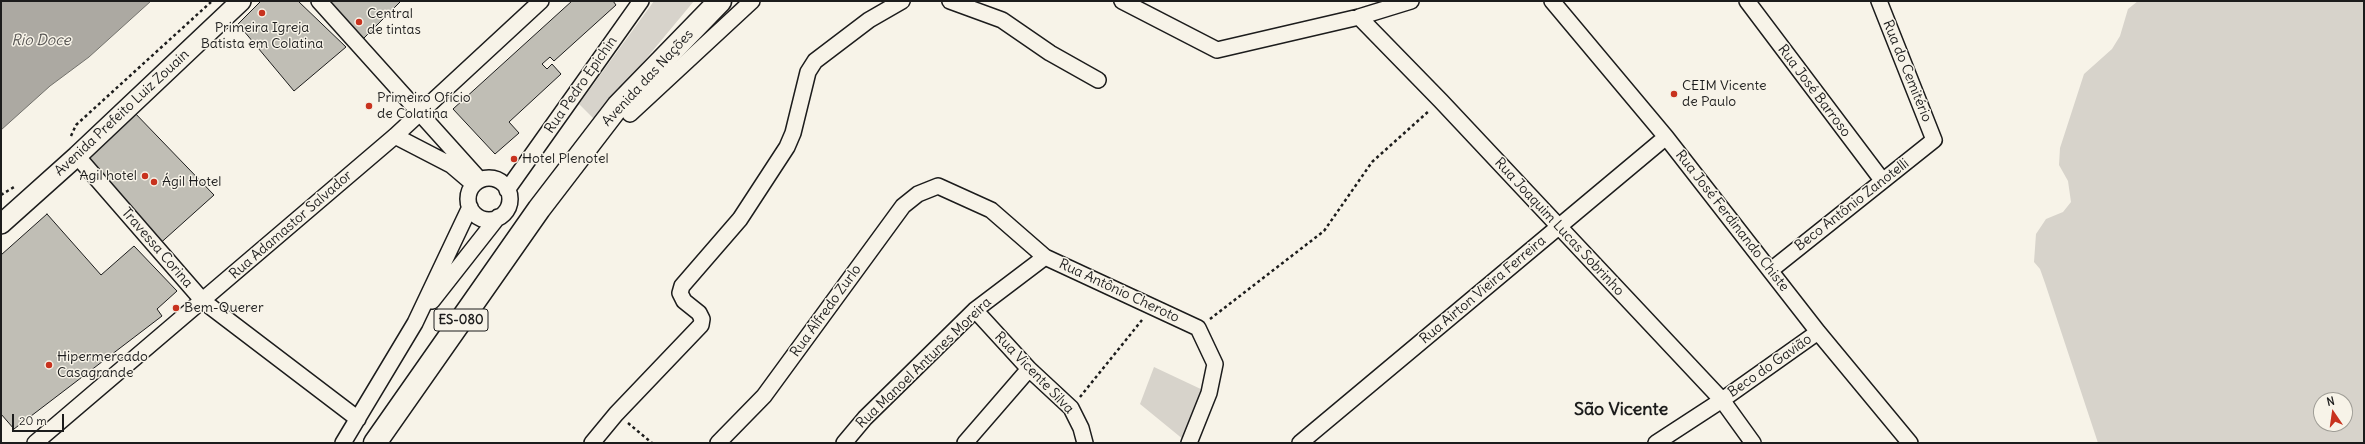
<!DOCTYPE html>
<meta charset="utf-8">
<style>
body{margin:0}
#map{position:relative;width:2365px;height:444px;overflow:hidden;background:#f7f3e8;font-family:Delius,sans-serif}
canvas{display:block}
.frame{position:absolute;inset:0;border:2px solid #1c1c1c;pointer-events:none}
.north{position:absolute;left:2313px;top:392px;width:40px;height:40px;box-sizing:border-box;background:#f7f3e8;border:1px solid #9f9d96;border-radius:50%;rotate:347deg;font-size:11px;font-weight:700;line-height:16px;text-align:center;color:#1c1c1c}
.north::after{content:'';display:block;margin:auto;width:14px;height:18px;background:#c8321e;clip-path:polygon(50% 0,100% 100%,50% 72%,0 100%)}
.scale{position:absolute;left:12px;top:414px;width:52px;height:18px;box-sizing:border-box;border:2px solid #1c1c1c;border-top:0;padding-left:5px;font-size:12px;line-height:14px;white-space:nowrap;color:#1c1c1c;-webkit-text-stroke:3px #f7f3e8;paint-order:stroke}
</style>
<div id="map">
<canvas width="2365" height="444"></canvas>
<div class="frame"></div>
<div class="north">N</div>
<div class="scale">20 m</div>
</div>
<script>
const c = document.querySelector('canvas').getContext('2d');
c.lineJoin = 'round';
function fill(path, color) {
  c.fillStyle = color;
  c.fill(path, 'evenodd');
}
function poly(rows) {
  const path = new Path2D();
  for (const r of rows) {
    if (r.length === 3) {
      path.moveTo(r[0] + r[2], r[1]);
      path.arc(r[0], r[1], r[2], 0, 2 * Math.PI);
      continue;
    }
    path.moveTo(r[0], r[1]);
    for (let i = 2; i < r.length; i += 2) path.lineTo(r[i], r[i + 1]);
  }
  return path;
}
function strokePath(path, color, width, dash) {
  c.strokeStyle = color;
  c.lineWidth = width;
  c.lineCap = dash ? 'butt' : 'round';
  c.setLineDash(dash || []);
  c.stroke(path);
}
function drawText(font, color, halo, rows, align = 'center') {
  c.font = font + ' Delius,sans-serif';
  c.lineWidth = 3;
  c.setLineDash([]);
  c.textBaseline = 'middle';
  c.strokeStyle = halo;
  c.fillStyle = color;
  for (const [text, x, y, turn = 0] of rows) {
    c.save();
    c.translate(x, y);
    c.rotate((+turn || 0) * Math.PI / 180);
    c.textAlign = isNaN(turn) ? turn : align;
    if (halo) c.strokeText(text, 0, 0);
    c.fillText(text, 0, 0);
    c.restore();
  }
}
const green = poly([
 [654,1,694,1,595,120,579,104],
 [2138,1,2364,1,2364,443,2098,443,2045,283,2040,269,2034,262,2036,234,2046,219,2063,212,2071,202,2068,181,2059,165,2060,148,2084,74,2112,49,2120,36,2128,9],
 [2321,400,2345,400,2345,424,2321,424],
 [1154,367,1205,391,1184,440,1140,404]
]);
const water = poly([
 [1,1,151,1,89,57,50,86,1,130,1,1]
]);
const building = poly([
 [261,1,298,1,346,47,294,91,238,24,261,1],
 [319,1,401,1,358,44,319,1],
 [572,1,613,1,616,5,554,61,550,57,542,64,547,69,552,64,561,74,509,122,519,133,495,154,453,109,572,1],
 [131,109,214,195,156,247,77,156,131,109],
 [47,214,101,275,134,246,177,291,157,309,162,316,14,429,1,414,1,255,47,214]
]);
const path = poly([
 [71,136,76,125,211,2],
 [1,195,14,187],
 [1210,319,1324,231,1372,162,1430,110],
 [1080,397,1142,320],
 [628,423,652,443]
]);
const minor = poly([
 [319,1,480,180],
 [950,1,1002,20,1050,53,1098,80],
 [1122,1,1217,50,1359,17,1411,1],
 [1552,1,1666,137,1818,332,1910,443],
 [1747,1,1882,180],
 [1359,17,1441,101,1722,400,1753,443],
 [630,114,752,1],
 [395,136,451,165,471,182],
 [77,156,203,301,358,419],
 [489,199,21],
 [507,190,641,1],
 [1771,270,1934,140,1879,1],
 [432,301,498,217],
 [975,310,1029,369,1071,408,1081,428,1085,443],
 [35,443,395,136,541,1],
 [343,443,415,323,470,207],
 [592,443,616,414,701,325,702,319,699,313,684,301,680,293,682,286,740,219,787,147,793,133,808,72,815,61,869,20,902,1],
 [718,443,764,396,903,206,918,194,938,186,991,210,1045,257,1198,328,1215,364,1209,393,1189,443],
 [844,443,865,418,975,310,1045,257],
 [965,443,1029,369],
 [1300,443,1666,137],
 [1656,443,1722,400,1818,332]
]);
const tertiary = poly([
 [1,224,77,156,241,1]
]);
const primary = poly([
 [375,443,539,209,618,106,720,1]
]);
const markers = [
 [262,13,4,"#c8321e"],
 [359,22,4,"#c8321e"],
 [1674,94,4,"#c8321e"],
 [369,106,4,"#c8321e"],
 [514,159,4,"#c8321e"],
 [145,176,4,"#c8321e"],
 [154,182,4,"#c8321e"],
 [176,308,4,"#c8321e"],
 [49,365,4,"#c8321e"]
];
const shields = [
 [461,320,54]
];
const shieldNames = [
 ["ES-080",461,320]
];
const poiNames = [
 ["Central",367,14],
 ["de tintas",367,30],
 ["Primeira Igreja",262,28,"center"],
 ["Batista em Colatina",262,44,"center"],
 ["CEIM Vicente",1682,86],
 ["de Paulo",1682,102],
 ["Primeiro Ofício",377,98],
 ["de Colatina",377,114],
 ["Hotel Plenotel",522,159],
 ["Agil hotel",137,176,"right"],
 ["Ágil Hotel",162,182],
 ["Bem-Querer",184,308],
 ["Hipermercado",57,357],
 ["Casagrande",57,373]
];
const streetNames = [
 ["Rua do Cemitério",1907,71,68],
 ["Avenida das Nações",648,78,-47],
 ["Rua Pedro Epichin",581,85,-55],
 ["Rua José Barroso",1814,91,53],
 ["Avenida Prefeito Luiz Zouain",122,113,-43],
 ["Beco Antônio Zanotelli",1852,205,-38],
 ["Rua José Ferdinando Chiste",1732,221,52],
 ["Rua Adamastor Salvador",291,225,-41],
 ["Rua Joaquim Lucas Sobrinho",1559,227,47],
 ["Travessa Corina",157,248,49],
 ["Rua Airton Vieira Ferreira",1483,290,-40],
 ["Rua Antônio Cheroto",1119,291,25],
 ["Rua Alfredo Zurlo",826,311,-54],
 ["Rua Manoel Antunes Moreira",924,363,-44],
 ["Beco do Gavião",1770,366,-35],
 ["Rua Vicente Silva",1034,373,46]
];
const waterNames = [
 ["Rio Doce",41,41]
];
const districtNames = [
 ["São Vicente",1621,410]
];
fill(green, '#d7d3cb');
fill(water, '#aca9a2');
strokePath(water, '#72716c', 1);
fill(building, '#c0beb5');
strokePath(building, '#1c1c1c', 1);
strokePath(minor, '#1c1c1c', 18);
strokePath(tertiary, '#1c1c1c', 22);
strokePath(primary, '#1c1c1c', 25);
strokePath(path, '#1c1c1c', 2.5, [3, 3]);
strokePath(minor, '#f7f3e8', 15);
strokePath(tertiary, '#f7f3e8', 19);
strokePath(primary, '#f7f3e8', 22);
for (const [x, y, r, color] of markers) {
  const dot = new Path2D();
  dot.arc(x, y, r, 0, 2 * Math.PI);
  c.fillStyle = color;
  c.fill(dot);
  strokePath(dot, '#f7f3e8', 1.5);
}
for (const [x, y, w] of shields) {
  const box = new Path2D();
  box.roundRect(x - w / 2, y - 11, w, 22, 3);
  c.fillStyle = '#f7f3e8';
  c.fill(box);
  strokePath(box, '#1c1c1c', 1);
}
drawText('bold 13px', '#1c1c1c', null, shieldNames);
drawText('14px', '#1c1c1c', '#f7f3e8', poiNames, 'left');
drawText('14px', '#1c1c1c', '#f7f3e8', streetNames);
drawText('italic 15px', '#565452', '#f7f3e8', waterNames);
drawText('bold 18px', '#1c1c1c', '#f7f3e8', districtNames);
</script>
